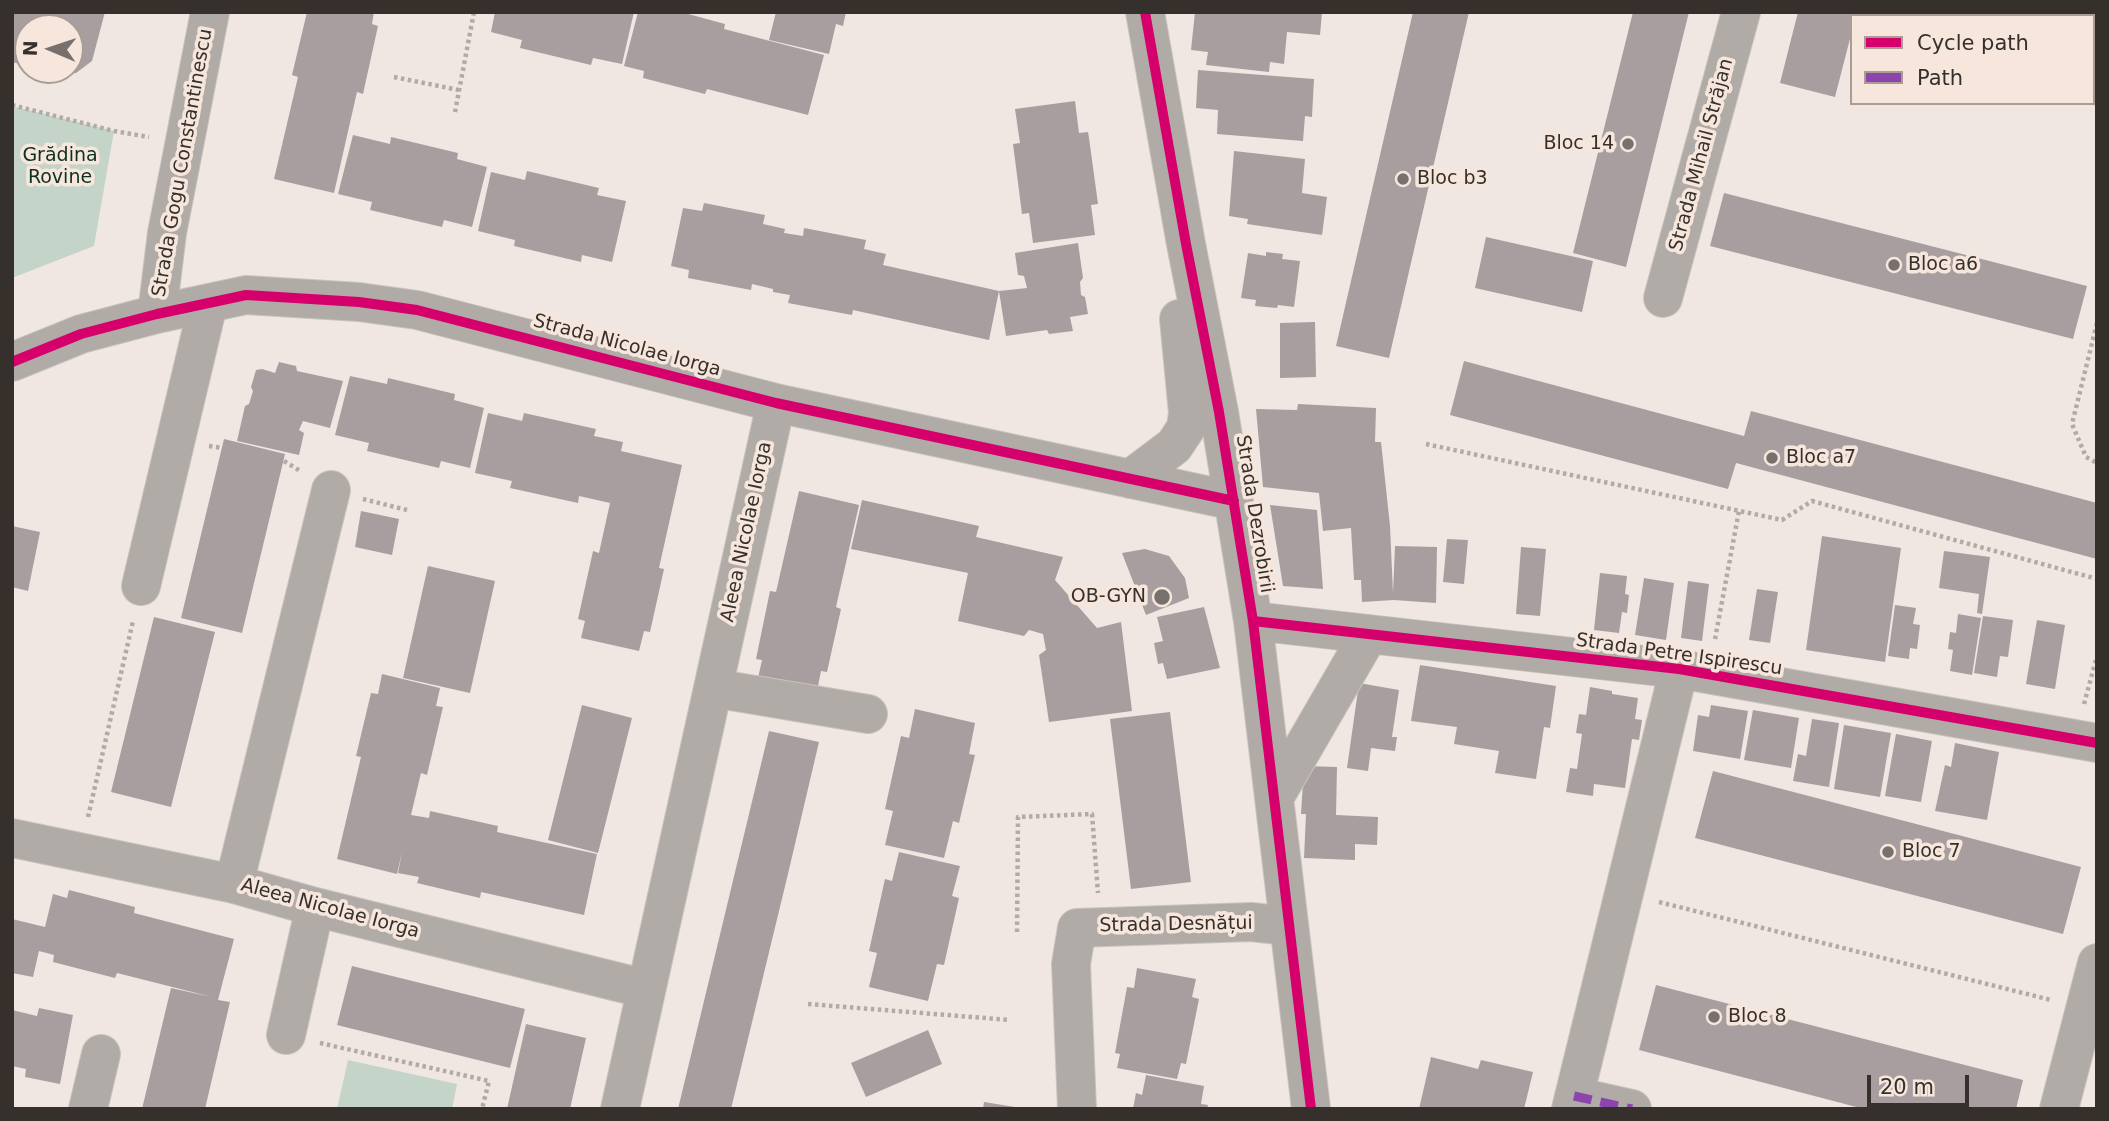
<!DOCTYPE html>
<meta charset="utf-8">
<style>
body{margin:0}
#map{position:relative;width:2109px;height:1121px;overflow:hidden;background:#f0e7e2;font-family:"DejaVu Sans",sans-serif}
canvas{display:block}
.frame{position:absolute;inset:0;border:14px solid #36302c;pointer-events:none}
.legend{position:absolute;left:1850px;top:14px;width:245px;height:91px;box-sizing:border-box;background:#f6e6dc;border:2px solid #a99d96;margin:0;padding:9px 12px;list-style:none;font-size:21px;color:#36302c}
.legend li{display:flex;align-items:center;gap:14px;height:35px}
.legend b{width:35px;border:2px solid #a99d96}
.north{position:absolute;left:14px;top:14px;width:70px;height:70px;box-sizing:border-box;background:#f6e6dc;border:2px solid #a99d96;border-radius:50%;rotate:272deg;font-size:19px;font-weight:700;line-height:28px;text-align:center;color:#36302c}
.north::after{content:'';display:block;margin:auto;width:24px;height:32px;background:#77706c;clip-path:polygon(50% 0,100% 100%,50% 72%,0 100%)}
.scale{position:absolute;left:1867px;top:1075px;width:102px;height:32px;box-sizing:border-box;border:4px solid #36302c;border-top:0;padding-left:9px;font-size:21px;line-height:24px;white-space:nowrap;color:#36302c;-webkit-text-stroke:5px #f6e6dc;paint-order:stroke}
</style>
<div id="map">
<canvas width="2109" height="1121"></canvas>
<div class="frame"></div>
<ul class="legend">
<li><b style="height:9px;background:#d6006c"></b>Cycle path</li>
<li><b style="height:9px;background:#8e44ad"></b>Path</li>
</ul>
<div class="north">N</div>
<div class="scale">20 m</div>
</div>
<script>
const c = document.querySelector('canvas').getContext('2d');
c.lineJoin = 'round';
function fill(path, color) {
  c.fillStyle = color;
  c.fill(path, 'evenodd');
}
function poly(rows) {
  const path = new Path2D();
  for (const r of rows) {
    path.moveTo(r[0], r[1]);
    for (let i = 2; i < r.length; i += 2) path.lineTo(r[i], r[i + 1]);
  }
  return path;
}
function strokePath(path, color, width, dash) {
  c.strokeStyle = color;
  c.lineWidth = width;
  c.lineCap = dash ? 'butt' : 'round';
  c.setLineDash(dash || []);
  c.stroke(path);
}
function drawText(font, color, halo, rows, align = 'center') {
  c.font = font + ' "DejaVu Sans",sans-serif';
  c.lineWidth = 7;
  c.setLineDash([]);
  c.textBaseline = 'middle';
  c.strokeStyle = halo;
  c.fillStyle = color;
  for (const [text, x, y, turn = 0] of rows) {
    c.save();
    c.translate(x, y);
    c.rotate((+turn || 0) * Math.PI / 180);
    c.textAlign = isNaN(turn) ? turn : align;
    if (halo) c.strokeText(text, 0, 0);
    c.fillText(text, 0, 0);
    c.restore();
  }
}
const green = poly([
 [12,106,114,131,94,246,12,278],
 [348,1060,457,1084,452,1109,337,1109]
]);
const building = poly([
 [12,12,105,12,92,61,76,73,63,75,46,71,70,70,70,28,28,28,28,66,12,62],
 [307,12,374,12,372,24,378,26,363,94,357,92,334,193,274,179,298,77,292,75],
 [495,12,634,12,622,64,593,58,591,65,520,48,522,40,491,32],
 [638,12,681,12,725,24,724,29,824,55,808,115,707,89,705,94,643,78,644,71,624,66],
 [776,12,846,12,843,26,836,24,829,54,769,40],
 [1195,12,1322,12,1320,35,1287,32,1284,64,1270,62,1269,72,1206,65,1208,52,1191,50],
 [1413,12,1469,12,1389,358,1336,346],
 [1633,12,1689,12,1626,267,1573,253],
 [1798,12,1856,12,1855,16,1852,16,1852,31,1835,97,1780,83],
 [1866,12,1956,12,1966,15,1865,16],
 [2093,48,2097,49,2097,106,2093,105],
 [1198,70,1314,79,1312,117,1305,116,1303,141,1217,134,1218,110,1196,108],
 [1075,101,1079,133,1088,132,1089,138,1098,204,1091,205,1095,235,1033,243,1029,213,1022,214,1013,144,1020,143,1015,109],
 [353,135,390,144,391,137,458,153,457,159,487,167,472,227,444,220,442,227,370,210,372,202,338,194],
 [1234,151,1305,159,1302,193,1327,197,1322,235,1247,224,1248,219,1229,216],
 [527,171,599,188,597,195,626,201,612,262,582,255,581,262,514,246,515,240,478,231,491,172,525,180],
 [1724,193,2087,286,2073,339,1710,246],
 [704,203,765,215,763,224,785,229,784,233,803,236,804,228,866,240,864,249,886,254,883,265,999,291,989,340,853,310,852,315,788,303,790,295,773,292,773,289,752,284,751,290,688,278,689,270,671,266,683,208,702,211],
 [1486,237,1593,261,1582,312,1475,288],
 [1078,243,1083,278,1080,282,1081,295,1085,297,1088,314,1070,317,1073,331,1049,334,1047,330,1006,336,999,291,1027,288,1024,276,1018,275,1015,253],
 [1266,252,1283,254,1282,259,1300,261,1294,307,1278,305,1277,308,1255,306,1256,300,1241,298,1248,253,1266,256],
 [1315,322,1316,377,1280,378,1280,323],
 [1464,361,1744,436,1751,411,2097,503,2097,559,1736,463,1728,489,1450,415],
 [279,362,296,366,297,371,343,381,330,428,303,421,299,430,304,433,299,455,237,441,245,406,249,404,253,391,251,387,256,370,262,369,275,373],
 [350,376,387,384,388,378,455,394,454,400,484,408,470,468,441,461,439,468,367,451,369,443,335,435],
 [1298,404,1376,408,1375,442,1381,442,1390,526,1393,593,1395,546,1437,547,1436,603,1394,600,1362,602,1361,580,1354,580,1351,528,1323,531,1319,493,1263,487,1256,409,1297,410],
 [488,413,522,421,524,413,596,429,594,436,623,442,621,451,682,465,659,568,664,569,650,632,644,631,639,651,581,638,585,621,578,619,593,551,599,553,610,503,579,496,578,503,510,488,512,481,475,473],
 [224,439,285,454,242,633,181,618],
 [799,491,859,505,836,607,841,609,827,672,821,671,817,691,758,678,762,660,756,659,770,591,776,592],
 [862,500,979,526,976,537,1063,557,1055,580,1097,628,1121,622,1132,711,1049,722,1039,655,1046,650,1043,634,1029,630,1024,636,958,621,968,573,851,549],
 [1270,505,1317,510,1323,589,1283,586],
 [361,511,399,519,392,555,355,547],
 [12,526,40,532,28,591,12,587],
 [1822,536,1901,548,1885,662,1806,650],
 [1447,539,1468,540,1464,584,1443,582],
 [1521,547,1546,549,1540,616,1516,614],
 [1145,549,1169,556,1185,578,1189,598,1146,615,1122,553],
 [1944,551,1990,557,1982,614,1977,613,1979,594,1939,588],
 [428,566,495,581,470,693,403,678],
 [1600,573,1627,576,1625,594,1629,595,1627,613,1622,612,1619,633,1594,630],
 [1644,578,1674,583,1666,640,1635,635],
 [1688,581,1709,584,1702,641,1681,638],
 [1757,589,1778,592,1770,643,1749,640],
 [1895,605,1916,608,1913,624,1920,625,1917,649,1910,648,1909,659,1888,656],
 [1204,607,1220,668,1167,679,1163,663,1158,664,1154,643,1163,641,1157,617],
 [1958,614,1981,618,1972,675,1950,671,1953,650,1948,649,1950,632,1956,633],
 [1983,616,2013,620,2008,657,2000,656,1997,677,1974,673],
 [154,617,215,632,171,807,111,792],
 [2037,620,2065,625,2055,689,2026,684],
 [1420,665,1556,686,1550,728,1544,727,1536,779,1495,773,1499,751,1454,744,1457,727,1411,721],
 [382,674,440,688,436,706,443,707,427,775,421,773,411,815,429,818,430,811,498,826,497,832,597,854,584,915,481,892,480,898,417,883,419,877,398,873,402,852,397,874,337,859,361,757,356,756,371,693,378,694],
 [1359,683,1399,690,1392,737,1397,737,1395,751,1371,748,1368,771,1347,768],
 [1590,687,1612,691,1612,694,1638,698,1635,719,1642,720,1639,740,1632,739,1625,788,1594,784,1593,796,1566,792,1570,768,1577,769,1582,734,1576,733,1579,714,1586,715],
 [582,705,632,718,598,853,548,840],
 [1711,705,1748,711,1740,759,1693,751,1698,715,1709,717],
 [915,709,975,723,969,754,975,755,959,823,953,821,944,858,885,845,893,811,885,809,901,736,909,738],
 [1753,710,1799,718,1791,768,1744,760],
 [1170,712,1191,882,1131,889,1110,719],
 [1812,719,1839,723,1829,787,1793,781,1798,754,1806,756],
 [1844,725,1891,733,1880,797,1834,789],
 [769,731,819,742,787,878,731,1109,678,1109],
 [1896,734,1932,741,1921,802,1885,796],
 [1955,743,1999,752,1987,820,1935,811,1945,765,1951,767],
 [1304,766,1337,767,1336,815,1378,817,1377,845,1355,844,1355,860,1304,858,1306,814,1301,814],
 [1713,771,2081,867,2063,934,1695,838],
 [899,852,960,866,952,896,959,898,944,965,937,964,928,1001,869,987,877,953,869,951,885,879,892,881],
 [69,890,135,907,134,913,234,939,218,1000,230,1002,205,1109,142,1109,171,988,212,997,117,973,115,978,53,962,54,955,39,951,33,977,12,973,12,919,45,927,53,894,67,898],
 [352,966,525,1009,510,1068,337,1025],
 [1137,968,1196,979,1192,997,1199,999,1186,1064,1181,1063,1177,1079,1117,1068,1120,1054,1115,1053,1127,987,1134,988],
 [1656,985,2023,1080,2016,1109,1864,1109,1639,1050],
 [39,1008,73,1015,60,1084,25,1077,26,1069,12,1066,12,1010,37,1016],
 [526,1024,586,1038,570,1109,507,1109],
 [928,1030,942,1064,866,1097,851,1063],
 [1431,1057,1478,1069,1481,1060,1533,1072,1524,1109,1419,1109],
 [1146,1075,1204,1086,1201,1104,1208,1105,1207,1109,1133,1109,1136,1093,1142,1095],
 [984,1102,1015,1107,1015,1109,983,1109]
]);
const path = poly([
 [394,77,459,90],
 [12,105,114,131,149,137],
 [455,112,474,12],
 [2097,323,2072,424,2086,457,2097,463],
 [1426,444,1782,520,1812,501,2097,579],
 [209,446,222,448],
 [284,461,302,472],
 [363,499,407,510],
 [1715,639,1739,511],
 [2084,704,2097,656],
 [88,817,133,621],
 [1659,902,2051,1000],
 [1017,932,1018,817,1092,814,1098,893],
 [808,1004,1010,1020],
 [320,1043,489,1081,482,1109]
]);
const minor = poly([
 [1145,12,1186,244,1219,412,1253,621,1311,1109],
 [1663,298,1741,12],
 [157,314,167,233,210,12],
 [12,362,81,334,157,314,246,295,359,302,417,310,776,403,1234,501],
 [1130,479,1174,446,1186,428,1188,413,1179,319],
 [141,586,208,304],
 [1253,621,1679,669,2097,743],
 [713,688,868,714],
 [1274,798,1369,634],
 [12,838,234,884,315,907,646,989],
 [234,884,331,490],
 [286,1035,315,907],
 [1574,1096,1632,1109],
 [88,1109,101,1054],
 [620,1109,776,403],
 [1077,1109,1071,964,1077,928,1251,922,1289,926],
 [1571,1109,1679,669],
 [2059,1109,2097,963]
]);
const quiet = poly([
 [1574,1096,1632,1109]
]);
const cycleway = poly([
 [1145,12,1186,244,1219,412,1253,621,1311,1109],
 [12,362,81,334,157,314,246,295,359,302,417,310,776,403,1234,501],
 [1253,621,1679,669,2097,743]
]);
const markers = [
 [1628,144,7,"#77706c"],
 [1403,179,7,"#77706c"],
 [1894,265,7,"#77706c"],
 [1772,458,7,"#77706c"],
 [1162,597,9,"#77706c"],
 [1888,852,7,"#77706c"],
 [1714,1017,7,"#77706c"]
];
const poiNames = [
 ["Bloc 14",1614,144,"right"],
 ["Bloc b3",1417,179],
 ["Bloc a6",1908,265],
 ["Bloc a7",1786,458],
 ["OB-GYN",1146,597,"right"],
 ["Bloc 7",1902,852],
 ["Bloc 8",1728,1017]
];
const streetNames = [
 ["Strada Mihail Străjan",1702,155,-75],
 ["Strada Gogu Constantinescu",183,163,-80],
 ["Strada Nicolae Iorga",627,346,15],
 ["Strada Dezrobirii",1254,514,81],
 ["Aleea Nicolae Iorga",747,532,-78],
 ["Strada Petre Ispirescu",1679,655,8],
 ["Aleea Nicolae Iorga",330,909,15],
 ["Strada Desnățui",1176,925,-1]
];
const parkNames = [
 ["Grădina",60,156],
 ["Rovine",60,178]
];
fill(green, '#c5d4c9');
fill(building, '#a89ea0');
strokePath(minor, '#cac3be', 40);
strokePath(path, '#b1aba6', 4.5, [3.5, 3.5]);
strokePath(minor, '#b0aba6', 38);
strokePath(quiet, '#8e44ad', 9, [18, 9]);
strokePath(cycleway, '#d6006c', 10);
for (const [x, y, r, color] of markers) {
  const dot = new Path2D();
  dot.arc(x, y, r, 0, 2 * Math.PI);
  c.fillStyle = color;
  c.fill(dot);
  strokePath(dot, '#f6e6dc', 2.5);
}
drawText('19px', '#36302c', '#f6e6dc', poiNames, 'left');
drawText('19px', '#36302c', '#f6e6dc', streetNames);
drawText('19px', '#0b3123', '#f6e6dc', parkNames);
</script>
